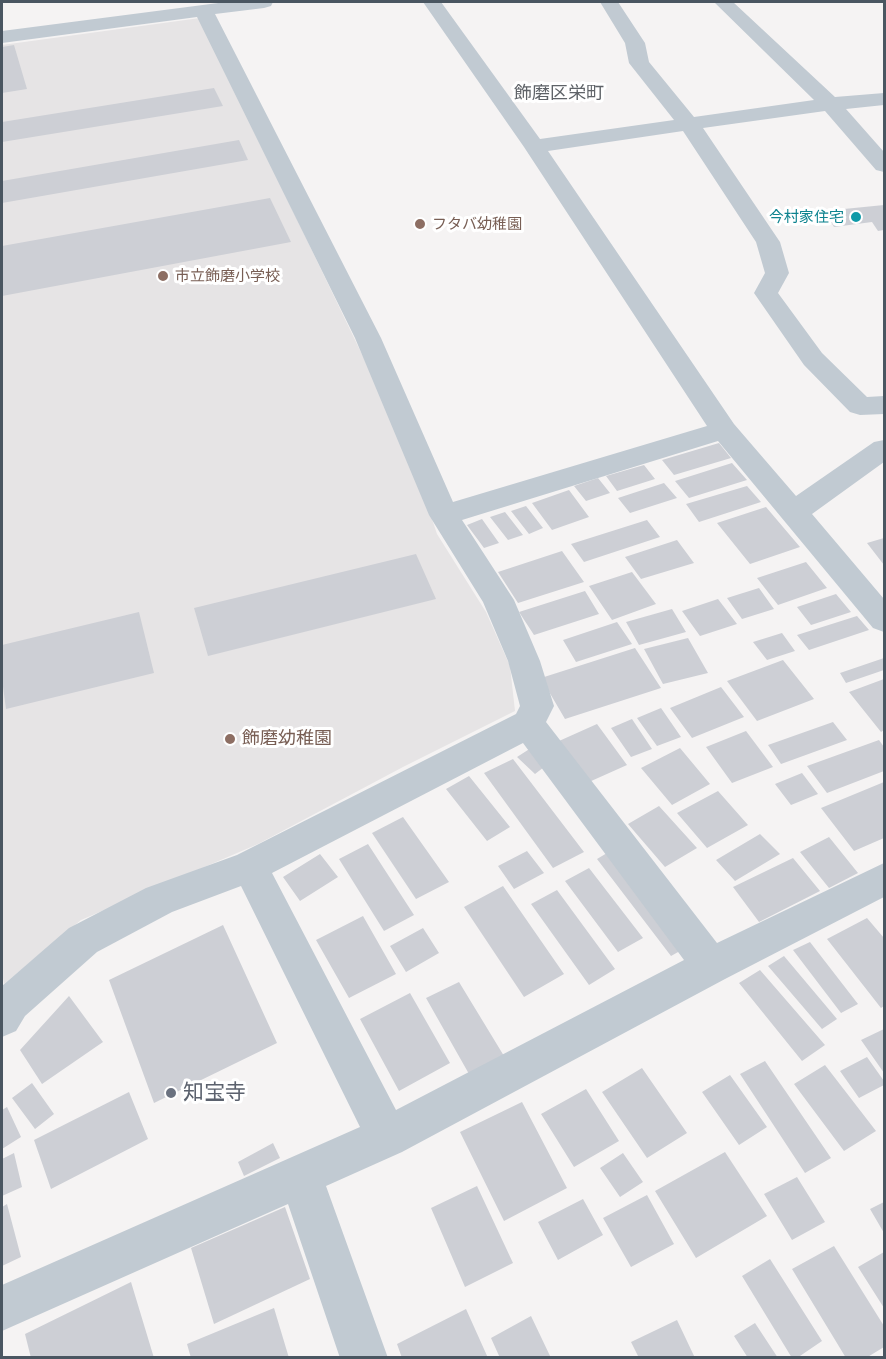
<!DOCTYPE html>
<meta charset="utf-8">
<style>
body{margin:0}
#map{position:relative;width:886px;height:1359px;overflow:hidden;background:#f5f3f3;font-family:Raleway,sans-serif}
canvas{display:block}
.frame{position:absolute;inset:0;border:3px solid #4a5661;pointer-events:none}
</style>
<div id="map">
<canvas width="886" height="1359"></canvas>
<div class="frame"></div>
</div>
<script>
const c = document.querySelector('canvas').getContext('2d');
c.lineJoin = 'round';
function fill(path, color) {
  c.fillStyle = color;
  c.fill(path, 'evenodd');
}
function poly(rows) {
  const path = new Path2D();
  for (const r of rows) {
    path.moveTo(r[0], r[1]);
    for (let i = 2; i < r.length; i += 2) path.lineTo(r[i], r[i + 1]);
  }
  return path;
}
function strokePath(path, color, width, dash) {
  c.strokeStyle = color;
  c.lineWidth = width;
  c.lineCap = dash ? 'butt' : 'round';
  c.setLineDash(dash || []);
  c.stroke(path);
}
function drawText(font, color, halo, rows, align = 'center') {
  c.font = font + ' Raleway,"Noto Sans JP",sans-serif';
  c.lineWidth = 6;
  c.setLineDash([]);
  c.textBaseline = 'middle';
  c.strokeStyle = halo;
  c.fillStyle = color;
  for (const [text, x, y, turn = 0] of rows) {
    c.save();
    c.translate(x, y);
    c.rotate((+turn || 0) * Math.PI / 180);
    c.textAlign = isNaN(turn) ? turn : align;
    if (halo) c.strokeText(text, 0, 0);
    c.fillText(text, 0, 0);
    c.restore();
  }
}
const education = poly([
 [200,18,435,506,432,519,437,534,486,612,510,666,515,711,403,767,258,844,81,920,4,984,2,972,2,45]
]);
const building = poly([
 [14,45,27,89,2,93,2,47],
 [214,88,223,106,2,142,2,122],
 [239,140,248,160,2,203,2,181],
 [270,198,291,242,2,296,2,246],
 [884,205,884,230,878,231,872,222,834,227,824,211],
 [719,443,731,458,674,475,662,460],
 [732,463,747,480,689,498,675,481],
 [644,465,655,479,617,491,606,476],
 [598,478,610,493,586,501,574,486],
 [664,483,677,498,630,513,618,498],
 [747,486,761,502,699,522,686,504],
 [569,490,589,517,552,530,532,503],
 [526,506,543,528,529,534,511,511],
 [766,507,800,547,750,564,717,523],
 [505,512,523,535,508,540,490,517],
 [482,519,499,543,484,548,467,525],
 [647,520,660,537,584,562,571,544],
 [884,538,884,565,867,543],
 [677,540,694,563,641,579,625,557],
 [562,551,584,582,518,603,498,572],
 [416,554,436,599,208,656,194,608],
 [806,562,827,588,778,605,757,578],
 [632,572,656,604,612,620,589,586],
 [759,588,774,609,742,619,727,598],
 [585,591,599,614,534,635,519,612],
 [836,594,851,612,811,625,797,607],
 [718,599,737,624,700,636,682,611],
 [672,609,686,632,639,645,626,622],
 [139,612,154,673,6,709,2,679,2,645],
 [857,616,869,630,809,650,797,635],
 [617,622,632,644,576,662,563,640],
 [782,633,795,651,767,660,753,642],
 [688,638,708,673,663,684,644,649],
 [635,648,661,688,565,719,541,678],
 [884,658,884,670,846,683,840,673],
 [783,660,814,699,757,721,727,681],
 [884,679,884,730,881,732,849,692],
 [721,687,744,717,692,738,670,708],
 [661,708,681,737,657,746,637,718],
 [632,719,652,749,631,757,611,728],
 [833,722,847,740,781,764,768,745],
 [597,724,627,765,589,782,559,741],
 [746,731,773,767,732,783,706,747],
 [879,740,884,747,884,771,827,793,807,766],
 [531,748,548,764,535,774,517,757],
 [680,748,710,784,672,805,641,768],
 [513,759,584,852,553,868,484,773],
 [802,773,818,794,791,805,775,784],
 [469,776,510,827,487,841,446,789],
 [884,782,884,838,854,851,821,808],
 [718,791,748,825,707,848,677,813],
 [659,806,697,848,665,867,628,824],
 [403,817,449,882,416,899,372,833],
 [760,834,780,854,735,881,716,860],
 [829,837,858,873,829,888,800,852],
 [368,844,414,915,384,931,339,859],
 [612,850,687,947,671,956,597,859],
 [527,851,544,873,514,889,498,866],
 [320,854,338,877,300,901,283,877],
 [793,858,820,891,759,922,733,887],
 [589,868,643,938,618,952,565,881],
 [503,886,564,974,524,997,464,907],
 [557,890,615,969,589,985,531,904],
 [363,916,396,974,349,998,316,940],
 [867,918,884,938,884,1006,881,1008,827,939],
 [223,925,277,1043,154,1103,109,980],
 [423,928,439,953,406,972,390,946],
 [810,942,858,1004,841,1013,793,950],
 [784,956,837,1019,822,1029,768,966],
 [760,970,825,1045,802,1061,739,983],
 [459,982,504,1056,469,1074,426,998],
 [410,993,450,1063,399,1091,360,1019],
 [69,996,103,1042,42,1084,20,1050],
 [884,1029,884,1073,861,1040],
 [867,1057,884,1081,884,1085,859,1098,840,1071],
 [765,1061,831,1158,805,1173,740,1074],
 [825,1065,876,1131,844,1151,794,1084],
 [642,1068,687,1133,647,1158,602,1092],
 [730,1075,767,1127,739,1145,702,1092],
 [32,1083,54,1114,35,1129,12,1098],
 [586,1089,619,1141,574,1167,541,1114],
 [129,1092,148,1139,51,1189,34,1140],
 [522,1102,567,1188,504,1221,460,1132],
 [7,1107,21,1137,2,1149,2,1110],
 [273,1143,280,1158,244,1176,238,1162],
 [725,1152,767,1216,696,1258,655,1191],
 [14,1153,22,1187,2,1196,2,1159],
 [623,1153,643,1182,620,1197,600,1168],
 [797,1177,825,1222,792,1240,764,1194],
 [477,1186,513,1263,465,1287,431,1208],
 [647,1195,674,1244,631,1267,603,1218],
 [583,1199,603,1235,558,1260,538,1222],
 [884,1202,884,1233,870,1209],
 [7,1204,21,1257,2,1266,2,1207],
 [285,1207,310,1279,214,1324,191,1248],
 [834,1246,884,1326,884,1347,866,1358,846,1358,792,1269],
 [884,1252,884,1308,858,1267],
 [770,1259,822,1341,797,1358,792,1358,742,1276],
 [131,1282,154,1358,31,1358,25,1334],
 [274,1308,289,1358,191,1358,187,1344],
 [466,1309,488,1358,402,1358,397,1344],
 [531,1316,551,1358,500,1358,491,1338],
 [677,1320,695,1358,639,1358,631,1342],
 [755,1323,778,1358,748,1358,734,1336]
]);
const minor = poly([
 [226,2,273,2,271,6,264,8,215,14,381,338,453,502,707,426,524,147,423,2,441,2,540,139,674,120,629,63,625,43,600,2,618,2,645,43,649,62,694,117,814,100,714,2,733,2,835,97,884,93,884,105,846,109,884,152,884,172,876,170,825,111,703,128,780,242,789,273,778,293,822,353,867,397,884,396,884,414,860,415,850,412,804,365,754,293,765,273,756,242,683,131,548,151,734,424,796,496,874,442,884,440,884,462,812,514,884,599,884,632,873,628,718,441,462,520,514,600,540,661,554,706,546,722,717,943,884,863,884,897,725,979,402,1152,326,1186,388,1358,340,1358,288,1204,2,1331,2,1285,360,1127,241,886,172,912,97,952,25,1016,16,1031,2,1037,2,986,69,928,146,888,237,855,516,714,520,706,508,661,483,602,429,515,355,338,197,17,2,43,2,31,226,2],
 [523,743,684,960,396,1110,272,873,523,743]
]);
const markers = [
 [856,217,6,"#0f9aa8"],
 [420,224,6,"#8d6e63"],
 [163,276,6,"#8d6e63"],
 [230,739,6,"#8d6e63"],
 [171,1093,6,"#6b7280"]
];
const farCulturenames = [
 ["今村家住宅",844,217]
];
const farEducationnames = [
 ["フタバ幼稚園",432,224],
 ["市立飾磨小学校",175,276]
];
const farQuarternames = [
 ["飾磨区栄町",559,94]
];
const educationNames = [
 ["飾磨幼稚園",242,739]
];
const nearWorshipnames = [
 ["知宝寺",183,1093]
];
fill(education, '#e6e4e5');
fill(building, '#cdcfd5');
fill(minor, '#c1cad2');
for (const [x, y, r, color] of markers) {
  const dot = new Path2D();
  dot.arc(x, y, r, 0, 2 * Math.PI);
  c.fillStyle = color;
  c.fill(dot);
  strokePath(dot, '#fff', 2);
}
drawText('15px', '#0d838f', '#fff', farCulturenames, 'right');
drawText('15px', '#785e54', '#fff', farEducationnames, 'left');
drawText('18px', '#5f6368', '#fff', farQuarternames);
drawText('18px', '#785e54', '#fff', educationNames, 'left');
drawText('21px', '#5b616d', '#fff', nearWorshipnames, 'left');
</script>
